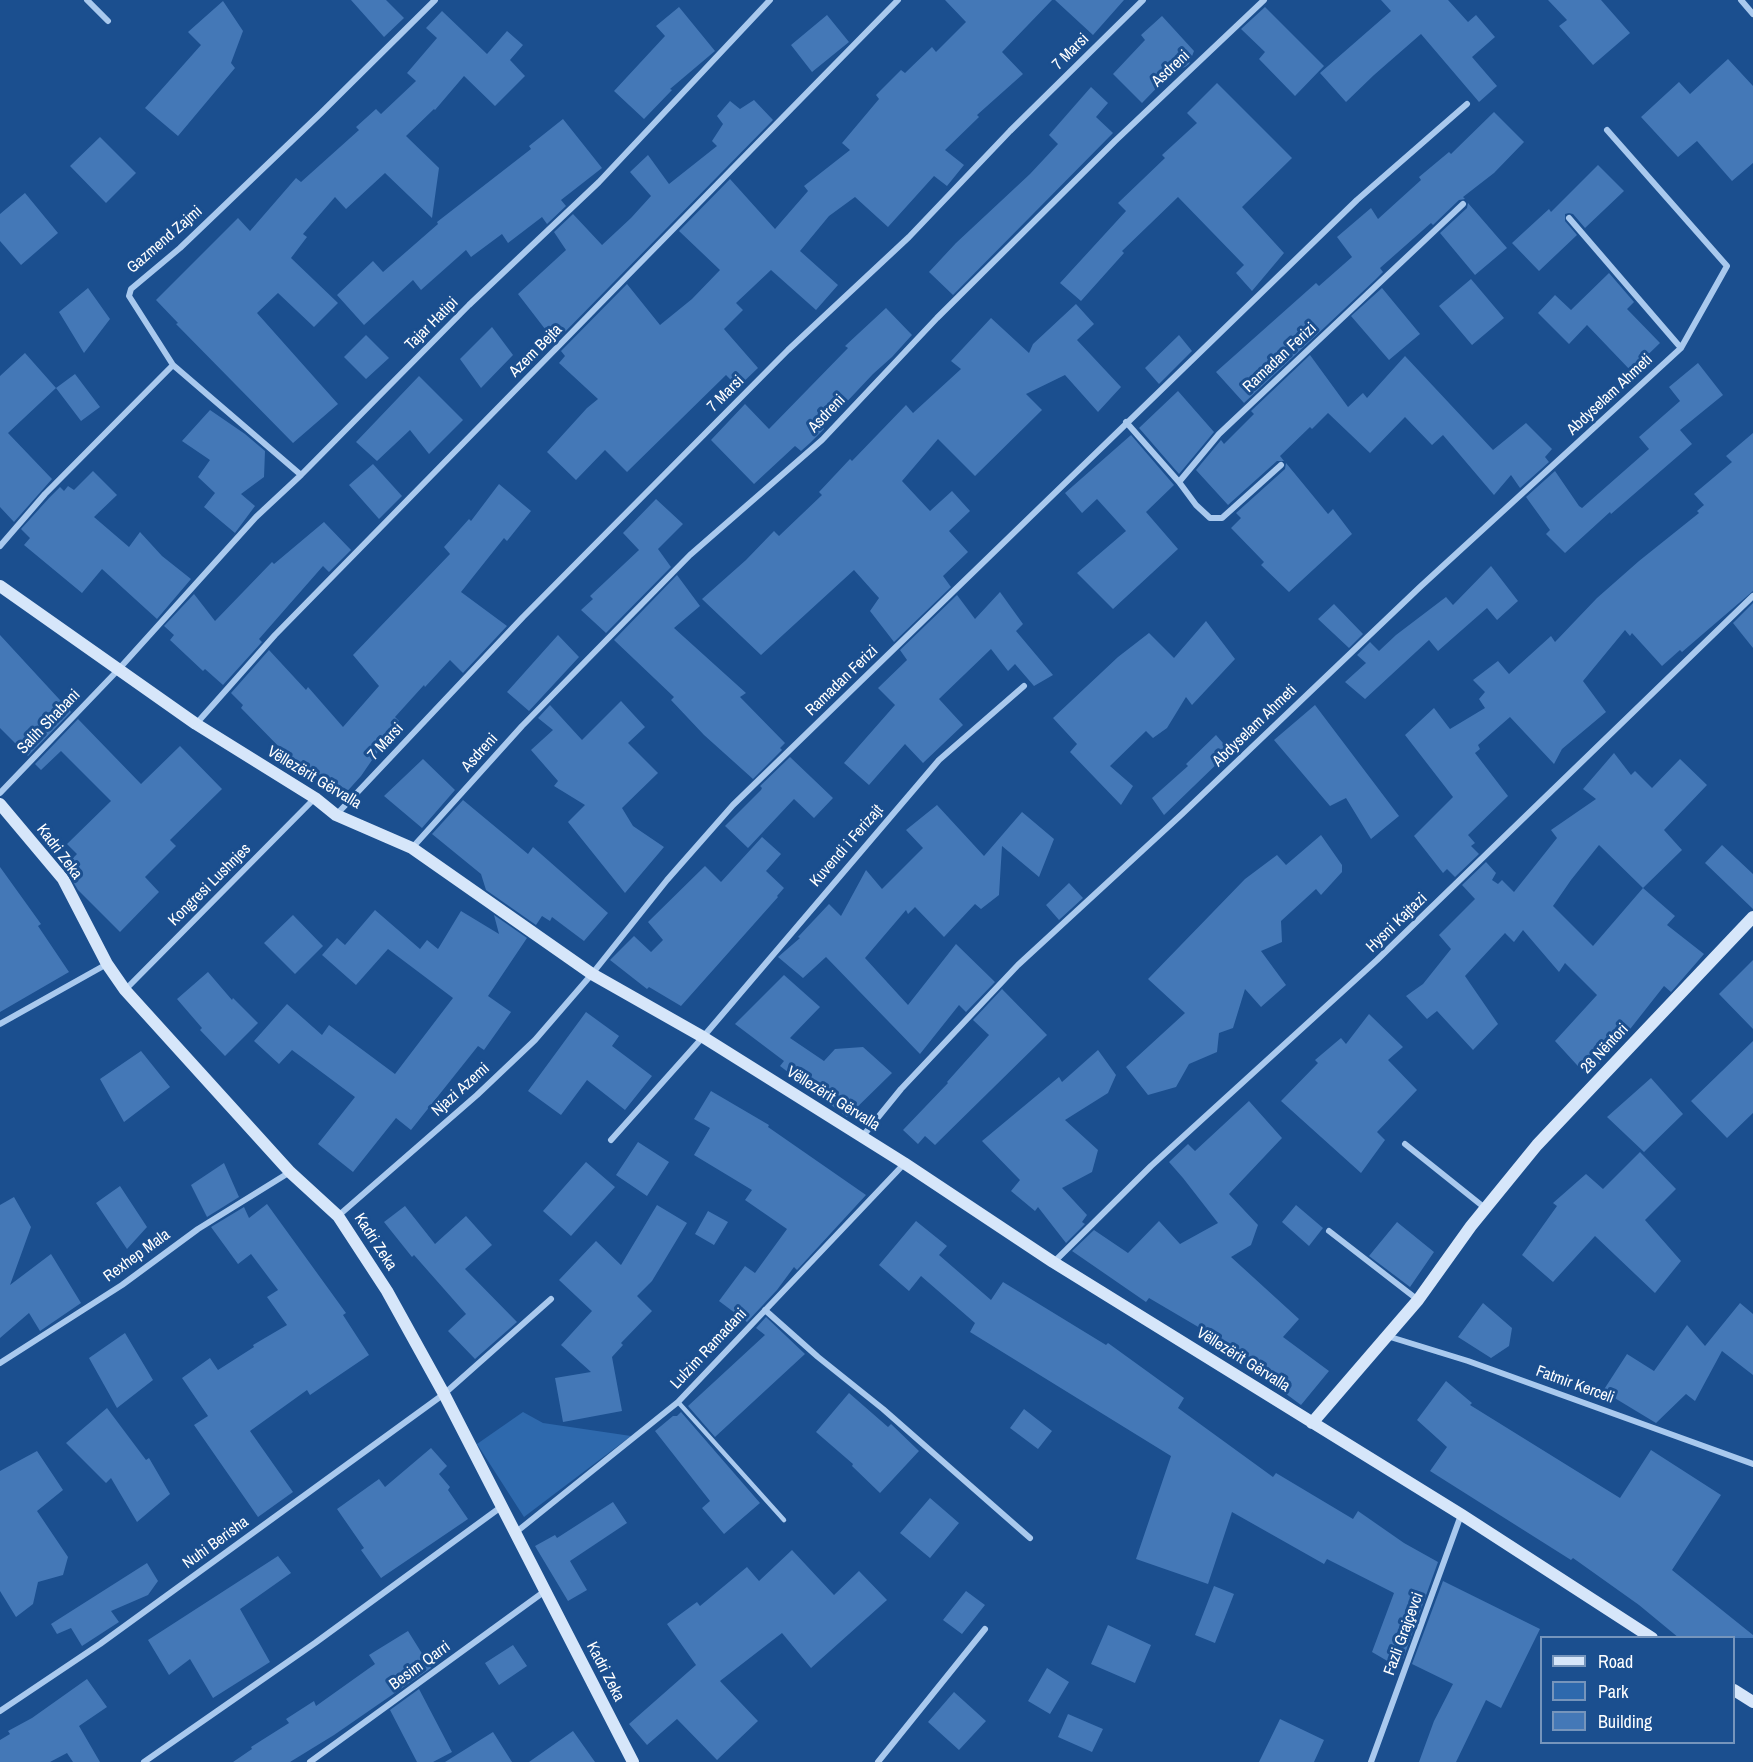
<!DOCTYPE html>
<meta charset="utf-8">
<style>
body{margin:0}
#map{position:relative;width:1753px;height:1762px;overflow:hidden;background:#1b4f8f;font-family:"Archivo Narrow",sans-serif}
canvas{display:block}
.legend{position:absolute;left:1540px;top:1636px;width:195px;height:108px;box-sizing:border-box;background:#1b4f8f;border:2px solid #7695bc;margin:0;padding:8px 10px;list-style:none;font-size:18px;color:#fff}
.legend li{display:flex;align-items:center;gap:12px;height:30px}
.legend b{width:30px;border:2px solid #7695bc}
</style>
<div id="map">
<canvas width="1753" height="1762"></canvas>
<ul class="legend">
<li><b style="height:8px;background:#d6e6fa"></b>Road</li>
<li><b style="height:16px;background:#2e69ad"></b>Park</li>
<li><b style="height:16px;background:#4478b7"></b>Building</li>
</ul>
</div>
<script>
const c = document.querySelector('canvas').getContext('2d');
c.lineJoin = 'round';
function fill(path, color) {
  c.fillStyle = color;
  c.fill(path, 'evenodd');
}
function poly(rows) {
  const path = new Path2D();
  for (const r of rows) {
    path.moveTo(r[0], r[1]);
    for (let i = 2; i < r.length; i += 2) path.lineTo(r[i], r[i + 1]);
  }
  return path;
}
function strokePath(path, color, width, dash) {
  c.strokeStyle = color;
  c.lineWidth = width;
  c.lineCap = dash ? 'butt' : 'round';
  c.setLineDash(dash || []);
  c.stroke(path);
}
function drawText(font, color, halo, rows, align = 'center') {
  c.font = font + ' "Archivo Narrow",sans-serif';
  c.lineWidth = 6;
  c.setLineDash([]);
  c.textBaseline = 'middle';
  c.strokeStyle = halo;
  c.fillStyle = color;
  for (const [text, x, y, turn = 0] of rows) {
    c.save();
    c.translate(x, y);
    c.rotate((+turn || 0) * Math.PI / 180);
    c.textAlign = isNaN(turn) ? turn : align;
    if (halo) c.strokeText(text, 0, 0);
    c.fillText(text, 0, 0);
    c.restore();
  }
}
const green = poly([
 [523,1412,543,1423,631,1436,524,1517,477,1444]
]);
const building = poly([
 [351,0,386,0,404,18,384,37],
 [945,0,1052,0,1002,52,1023,74,977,115,979,117,945,150,964,165,947,186,934,176,888,227,855,197,829,216,800,251,838,285,816,310,771,270,736,303,743,310,724,329,758,368,738,387,726,375,627,472,605,450,576,480,547,452,587,408,598,399,559,363,565,356,561,351,627,284,660,325,692,299,720,270,679,231,730,179,775,229,808,191,804,186,850,150,842,143,879,99,876,95,901,70,905,73,932,47,936,52,966,22],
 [1055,0,1124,0,1093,35],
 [1381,0,1448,0,1468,22,1476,15,1495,37,1472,57,1497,86,1479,102,1421,34,1374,75,1346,102,1320,73,1391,11],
 [1548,0,1601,0,1630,33,1593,65,1559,26,1567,20],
 [223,1,243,31,231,63,235,68,178,136,145,108,201,45,188,32],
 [679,7,715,51,670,89,672,90,644,119,614,91,665,36,656,26],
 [1265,7,1324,66,1295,96,1259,59,1265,52,1241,29],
 [442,11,487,54,507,31,523,45,510,60,525,76,495,106,464,76,435,110,434,109,406,136,439,168,432,218,385,173,346,209,335,197,303,234,307,237,291,258,338,303,314,327,278,293,257,313,338,404,293,443,176,324,178,323,156,300,238,218,250,231,296,178,301,182,359,130,356,127,376,109,381,114,416,81,407,73,437,38,426,28],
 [827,15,849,42,812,72,791,45],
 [1162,16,1194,51,1189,64,1185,67,1173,71,1142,103,1113,74,1145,40,1141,35],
 [1728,59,1753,86,1753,163,1732,181,1697,141,1678,157,1641,117,1679,82,1690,94],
 [1217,83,1292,158,1242,207,1284,253,1252,291,1236,273,1244,265,1178,197,1122,251,1124,253,1081,301,1060,283,1126,211,1118,203,1165,158,1162,155,1197,123,1187,113],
 [1091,87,1108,103,1096,117,1113,133,953,295,929,272,956,243,1030,174,1058,144,1049,135],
 [754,100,773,120,555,342,518,294,566,250,554,232,573,214,602,245,631,218,651,196,630,172,648,155,669,184,717,146,712,141,723,124,717,116,730,101,740,109],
 [1494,112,1524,142,1494,173,1463,197,1465,199,1459,200,1433,225,1431,223,1380,268,1383,272,1375,280,1244,403,1216,372,1316,283,1319,286,1352,257,1337,237,1371,208,1378,219,1421,180,1419,177,1449,152,1451,154],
 [563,119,602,168,561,200,566,206,547,224,542,217,508,243,502,234,471,257,466,250,421,290,413,280,364,325,337,295,373,261,383,272,438,224,437,222,531,149,529,146],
 [100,137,136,173,106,203,70,166],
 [1598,165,1624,191,1585,228,1573,214,1569,213,1565,214,1565,221,1577,235,1539,271,1512,243,1549,209,1551,212],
 [25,193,58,233,21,265,0,241,0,214],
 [1468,203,1507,248,1475,275,1440,233,1467,208],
 [1609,273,1634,302,1627,309,1660,343,1631,371,1587,325,1569,344,1538,313,1555,295,1571,310],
 [1471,279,1504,318,1472,345,1439,306],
 [88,288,110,319,84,353,59,312],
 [1382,288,1420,334,1389,360,1351,316],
 [1076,304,1094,324,1077,340,1121,387,1098,412,1065,375,1026,394,1042,410,975,476,938,439,902,481,930,511,952,491,970,511,949,531,968,552,943,576,951,587,894,642,870,611,879,598,854,570,761,655,702,599,746,560,774,531,779,536,822,495,819,492,850,459,852,461,906,405,913,413,961,369,951,361,991,318,1029,353,1033,344],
 [886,308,912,335,892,357,873,374,823,427,824,429,810,443,801,451,795,446,754,484,711,440,745,404,769,429,848,348,845,346],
 [492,327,513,355,481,388,460,359],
 [366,335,389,358,366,379,344,357],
 [1179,335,1192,351,1159,384,1145,368],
 [25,353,56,388,8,433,52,479,14,522,0,507,0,376],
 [1310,355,1348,407,1363,393,1367,398,1405,356,1493,450,1526,423,1552,449,1545,457,1549,462,1520,488,1511,475,1494,495,1443,435,1432,445,1405,417,1370,453,1328,413,1312,429,1310,427,1280,456,1284,461,1277,461,1228,505,1196,470,1221,440,1224,444,1254,414,1251,411],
 [1698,363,1723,395,1680,430,1692,444,1611,514,1610,512,1565,553,1546,534,1550,530,1526,497,1555,471,1579,506,1582,508,1649,449,1639,437,1680,401,1669,387],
 [75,374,100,407,81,421,56,388],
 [419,376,463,420,429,454,410,430,377,461,356,442],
 [1178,391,1214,432,1179,474,1139,428],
 [210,410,245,434,265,451,264,477,241,494,255,506,235,533,204,507,215,493,198,477,210,460,182,441],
 [1753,433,1753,591,1682,652,1680,650,1662,666,1632,633,1630,636,1625,630,1583,681,1606,712,1562,749,1554,764,1510,717,1478,745,1480,749,1475,753,1508,796,1468,835,1475,843,1471,846,1479,854,1455,877,1447,869,1443,873,1414,836,1453,797,1405,735,1434,708,1450,729,1485,708,1479,699,1485,692,1473,680,1498,661,1509,674,1551,636,1555,642,1597,598,1639,561,1699,513,1697,511,1704,505,1694,494,1732,462,1726,456],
 [1131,435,1174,485,1146,512,1178,549,1113,609,1077,573,1126,531,1097,499,1082,513,1065,493],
 [1286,463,1328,514,1333,509,1352,534,1289,592,1261,565,1264,562,1231,528,1241,518,1236,513,1285,469],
 [373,464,402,496,379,519,349,485],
 [93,471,117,495,94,517,129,547,140,532,162,556,191,579,157,619,102,569,82,593,24,545,30,538,21,529,49,498,60,487,64,491,68,486,74,490],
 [499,484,531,511,507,541,504,538,461,592,507,626,463,673,450,660,425,687,424,685,395,717,399,721,361,776,343,796,306,767,285,753,241,708,243,705,231,693,269,650,306,690,308,687,343,727,379,686,353,655,450,554,444,547,469,519,471,521],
 [656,499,683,524,658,549,671,567,606,633,581,610,593,599,590,596,639,550,623,533],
 [324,522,351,550,329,572,323,566,259,639,262,642,223,685,205,669,203,671,170,640,174,635,164,626,194,594,215,621,272,562,274,564],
 [1491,566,1518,601,1497,620,1487,608,1438,651,1429,640,1365,699,1345,682,1366,663,1357,655,1370,642,1379,651,1396,635,1446,597,1453,605],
 [677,575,700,606,674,628,746,693,740,697,785,743,780,748,782,750,753,779,704,735,671,700,674,697,614,640],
 [1000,592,1023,624,1016,631,1053,675,1034,686,1015,664,1008,671,991,649,939,699,963,725,923,763,905,744,869,785,844,763,895,705,878,688,907,660,900,650,957,595,975,619],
 [1753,603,1753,648,1733,623],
 [1334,604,1363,634,1349,648,1318,619],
 [1206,621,1235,659,1192,705,1186,697,1167,728,1153,738,1146,731,1110,766,1133,786,1121,805,1070,752,1077,744,1053,718,1118,657,1149,633,1174,658],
 [0,635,71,712,28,756,0,728],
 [558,635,579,657,529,711,507,692],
 [621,701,645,727,628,743,658,773,622,808,633,826,664,847,625,893,568,822,585,805,554,786,558,781,531,750,553,730,538,718,550,705,582,740],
 [1315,705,1399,816,1371,839,1346,798,1330,806,1274,740],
 [78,719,141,784,180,746,222,789,170,840,176,846,145,877,159,892,120,932,78,890,64,867,77,854,67,844,111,801,61,751,41,770,35,764],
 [1216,735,1229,750,1223,756,1224,757,1164,815,1152,798,1188,766,1186,764],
 [1614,753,1631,775,1635,771,1652,788,1680,759,1707,785,1664,830,1682,850,1643,888,1675,916,1667,925,1704,954,1671,992,1664,986,1616,1047,1587,1076,1555,1041,1597,995,1565,963,1559,972,1523,930,1514,942,1505,933,1465,976,1498,1024,1473,1050,1437,1011,1427,1019,1406,996,1423,984,1451,949,1439,935,1475,899,1462,885,1486,862,1496,873,1492,880,1498,884,1502,880,1514,892,1557,838,1551,830,1596,799,1583,789],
 [1599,845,1643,888,1593,946,1553,906,1571,880],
 [790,757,833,798,814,818,794,799,748,848,725,826,761,790,762,788,760,786],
 [423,759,455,790,422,828,384,796],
 [463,800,528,854,533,847,608,913,584,941,552,917,550,921,542,916,536,925,486,890,481,874,432,834],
 [937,805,984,856,1022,812,1054,839,1039,877,1002,846,999,895,981,909,975,904,944,937,915,907,908,914,906,910,865,958,908,1005,956,944,995,982,966,1012,959,1005,920,1054,826,957,803,978,778,957,800,938,798,937,829,904,841,916,866,870,882,889,923,848,906,830],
 [1321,835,1342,865,1342,872,1321,895,1316,889,1281,921,1282,942,1261,951,1286,985,1261,1007,1245,989,1233,1028,1219,1033,1217,1052,1189,1064,1176,1087,1148,1095,1126,1067,1185,1013,1148,979,1245,879,1277,855,1286,865],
 [762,837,781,854,766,871,784,888,777,896,778,897,681,1006,649,987,647,989,610,960,634,936,651,952,663,940,648,922,705,866,721,882],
 [1722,845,1753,874,1753,909,1705,863],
 [0,867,41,924,38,926,69,972,0,1012],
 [1069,883,1083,898,1059,920,1046,905],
 [375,910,420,949,427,940,438,949,461,911,499,934,494,915,527,938,488,996,511,1012,484,1050,478,1046,411,1130,396,1118,353,1172,318,1144,355,1097,292,1050,279,1064,254,1041,287,1004,322,1035,329,1025,395,1074,453,998,388,949,356,985,322,955,337,938,345,945],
 [293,915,323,946,295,974,264,943],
 [1753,960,1753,1029,1719,994],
 [208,972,232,1000,233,998,258,1023,225,1056,200,1030,202,1028,177,999],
 [784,975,820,1007,790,1038,824,1061,835,1049,863,1047,892,1073,847,1117,780,1066,784,1061,735,1024],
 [1002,989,1047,1035,935,1145,925,1136,918,1144,903,1130,948,1083,947,1082,989,1035,973,1020],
 [586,1012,619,1036,612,1046,652,1076,625,1110,587,1080,561,1115,528,1091],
 [1369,1014,1403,1047,1388,1060,1417,1090,1377,1132,1385,1140,1361,1173,1281,1101,1318,1063,1315,1060,1341,1038,1346,1044],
 [1753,1041,1753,1113,1727,1138,1691,1101],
 [1098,1050,1116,1075,1108,1093,1065,1120,1098,1150,1092,1172,1062,1188,1087,1215,1082,1222,1085,1224,1066,1243,1038,1207,1035,1211,1011,1191,1020,1180,982,1141,1059,1077,1062,1082],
 [141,1051,170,1087,124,1122,100,1079],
 [1651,1078,1683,1114,1644,1152,1607,1117],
 [711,1091,769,1125,768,1127,866,1195,797,1270,794,1267,777,1290,747,1322,719,1301,745,1266,755,1273,787,1229,745,1200,752,1190,694,1155,710,1128,694,1119],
 [1249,1101,1282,1138,1229,1194,1258,1225,1251,1245,1231,1257,1299,1319,1283,1337,1329,1371,1301,1405,1246,1364,1217,1338,1149,1298,1146,1302,1072,1251,1094,1230,1128,1253,1159,1221,1180,1244,1218,1223,1183,1178,1169,1162,1188,1144,1195,1151],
 [638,1142,669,1162,647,1196,616,1175],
 [1640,1152,1676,1189,1645,1220,1681,1261,1655,1293,1595,1236,1553,1282,1522,1255,1557,1206,1553,1203,1586,1174,1603,1189],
 [586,1162,615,1187,571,1236,543,1211],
 [224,1163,239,1197,207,1217,191,1185],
 [120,1186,147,1227,127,1249,96,1203],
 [14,1197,31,1227,10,1285,51,1254,81,1303,40,1331,29,1313,0,1338,0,1205],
 [267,1204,346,1313,343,1315,369,1355,310,1395,307,1390,250,1431,293,1492,258,1517,194,1425,208,1416,182,1378,210,1358,218,1370,254,1347,253,1345,287,1325,267,1297,278,1290,251,1254,238,1264,211,1227,244,1207,249,1218],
 [657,1205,687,1223,652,1281,637,1296,652,1311,621,1343,623,1345,612,1357,622,1411,563,1422,555,1378,591,1372,561,1345,592,1311,559,1280,596,1241,621,1265],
 [1296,1205,1323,1228,1309,1246,1282,1222],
 [405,1206,435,1244,466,1216,492,1245,465,1269,517,1322,475,1359,448,1331,466,1314,414,1255,412,1257,384,1222],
 [708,1211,728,1222,714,1245,695,1234],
 [916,1221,947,1246,939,1255,991,1300,1003,1282,1106,1345,1108,1343,1184,1398,1178,1408,1273,1477,1276,1473,1353,1519,1358,1511,1404,1543,1438,1562,1403,1659,1400,1657,1396,1666,1372,1652,1394,1593,1327,1559,1324,1564,1232,1512,1208,1584,1136,1559,1171,1456,970,1332,975,1323,921,1276,909,1291,879,1265],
 [1397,1222,1434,1252,1410,1287,1369,1256],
 [1483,1303,1512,1328,1509,1346,1491,1358,1458,1337],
 [1740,1303,1753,1314,1753,1375,1722,1351,1695,1401,1686,1394,1656,1423,1603,1391,1627,1354,1654,1371,1687,1325,1705,1346],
 [766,1317,805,1354,715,1437,688,1406,765,1335,756,1328],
 [125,1333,153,1380,117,1408,89,1358],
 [1446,1381,1472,1403,1470,1405,1620,1498,1651,1450,1721,1495,1672,1570,1753,1635,1753,1638,1679,1638,1639,1605,1573,1558,1571,1560,1430,1471,1447,1447,1417,1420],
 [849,1393,888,1427,891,1424,919,1451,880,1493,852,1466,853,1464,816,1432],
 [107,1408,146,1460,149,1458,170,1494,137,1522,111,1478,106,1483,66,1443],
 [1024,1409,1052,1431,1038,1449,1010,1428],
 [681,1412,760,1503,724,1534,702,1508,710,1501,655,1431,673,1416,677,1416],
 [431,1448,447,1466,439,1474,450,1487,448,1490,468,1519,381,1578,361,1550,364,1548,337,1509,379,1479,385,1487],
 [37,1451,63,1490,37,1511,68,1557,63,1575,38,1582,33,1604,16,1617,0,1591,0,1471],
 [930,1498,959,1523,930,1558,900,1533],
 [613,1502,627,1523,570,1561,587,1590,568,1601,535,1546,555,1535,557,1538],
 [792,1550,834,1595,859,1571,887,1600,811,1668,782,1633,720,1681,758,1721,717,1760,677,1719,647,1745,629,1724,696,1665,667,1624,697,1602,700,1606,747,1567,759,1581],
 [278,1556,291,1573,240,1609,270,1662,213,1698,190,1659,169,1675,148,1640],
 [147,1563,158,1581,148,1595,111,1611,119,1622,82,1646,71,1628,57,1634,51,1624],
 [1443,1581,1540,1629,1501,1708,1486,1700,1456,1762,1419,1762,1434,1721,1453,1684,1412,1664],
 [1214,1586,1234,1594,1215,1643,1195,1635],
 [966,1591,985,1605,962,1634,943,1620],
 [1108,1625,1151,1645,1135,1683,1091,1664],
 [408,1631,431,1668,334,1735,290,1762,233,1762,252,1749,251,1747,289,1723,286,1719,314,1701,316,1706,375,1664,369,1655],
 [513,1645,527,1666,499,1685,485,1663],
 [1047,1668,1069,1682,1050,1714,1028,1701],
 [87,1679,107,1707,79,1726,100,1762,73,1762,67,1753,50,1762,0,1762,0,1740,10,1734,8,1731,32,1718],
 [419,1689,452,1752,433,1762,417,1762,390,1710],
 [954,1692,986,1721,959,1750,928,1722],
 [1068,1714,1103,1729,1092,1752,1058,1737],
 [1280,1719,1324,1740,1314,1762,1259,1762],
 [573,1731,595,1762,529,1762],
 [493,1732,512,1762,445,1762]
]);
const lane = poly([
 [678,1402,784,1520]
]);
const street = poly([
 [87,0,108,21],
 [1741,0,1753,14],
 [1569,218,1681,348],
 [1126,422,1179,482,1196,505,1210,518,1222,518,1281,465],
 [301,475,173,365,129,296,131,289,180,248,321,113,435,0],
 [1179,482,1219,434,1463,204],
 [0,546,45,494,173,365],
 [196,724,275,635,898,0],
 [0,793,118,670,256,517,301,475,469,305,599,182,770,0],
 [336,815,523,617,788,350,909,237,1010,131,1143,0],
 [412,848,522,726,690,555,822,440,937,318,1115,141,1264,0],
 [125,990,315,798],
 [0,1024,107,964],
 [862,1137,901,1089,1018,965,1182,814,1420,587,1681,348,1727,266,1607,130],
 [611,1140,703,1037,939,760,1024,686],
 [1405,1144,1485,1208],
 [338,1216,477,1095,535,1040,592,974,667,880,733,805,1357,200,1467,104],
 [1329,1231,1418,1300],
 [1054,1262,1151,1166,1377,960,1753,596],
 [765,1310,818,1357,883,1409,1030,1538],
 [1387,1336,1468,1361,1753,1464],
 [0,1363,122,1285,198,1229,290,1172],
 [515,1533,678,1402,904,1164],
 [0,1711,100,1644,444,1394,551,1299],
 [144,1762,315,1643,501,1507],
 [310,1762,545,1591],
 [878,1762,985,1629],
 [1371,1762,1461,1515]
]);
const secondary = poly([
 [0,586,196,724,315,798,336,815,412,848,592,974,703,1037,904,1163,1053,1262,1462,1515,1652,1638],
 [0,804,63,879,107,964,125,990,290,1172,338,1216,387,1291,444,1394,633,1762],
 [1312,1423,1418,1300,1471,1226,1537,1145,1753,917],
 [1734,1690,1753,1702]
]);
const streetNames = [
 ["7 Marsi",1071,52,-45],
 ["Asdreni",1171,69,-43],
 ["Gazmend Zajmi",165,240,-41],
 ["Tajar Hatipi",432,324,-45],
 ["Azem Bejta",536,351,-45],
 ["Ramadan Ferizi",1280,358,-43],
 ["7 Marsi",726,394,-45],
 ["Abdyselam Ahmeti",1610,395,-43],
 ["Asdreni",827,414,-46],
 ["Ramadan Ferizi",842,681,-44],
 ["Salih Shabani",49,722,-46],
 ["Abdyselam Ahmeti",1255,726,-44],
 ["7 Marsi",386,742,-47],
 ["Asdreni",480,753,-48],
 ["Vëllezërit Gërvalla",314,778,31],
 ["Kuvendi i Ferizajt",847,846,-49],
 ["Kadri Zeka",59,852,53],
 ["Kongresi Lushnjes",210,885,-45],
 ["Hysni Kajtazi",1397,923,-44],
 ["28 Nëntori",1605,1049,-47],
 ["Njazi Azemi",461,1090,-42],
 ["Vëllezërit Gërvalla",833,1099,32],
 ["Kadri Zeka",375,1242,57],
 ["Rexhep Mala",137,1256,-36],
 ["Lulzim Ramadani",709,1349,-47],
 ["Vëllezërit Gërvalla",1243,1360,32],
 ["Fatmir Kerceli",1575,1385,20],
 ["Nuhi Berisha",216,1543,-36],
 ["Fazli Grajçevci",1404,1634,-70],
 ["Besim Qarri",420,1666,-36],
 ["Kadri Zeka",605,1672,63]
];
fill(green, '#2e69ad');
fill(building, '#4478b7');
strokePath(lane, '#a9c9ee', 4.5);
strokePath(street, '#a9c9ee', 6);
strokePath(secondary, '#d6e6fa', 12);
drawText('16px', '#fff', '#1b4f8f', streetNames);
</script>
